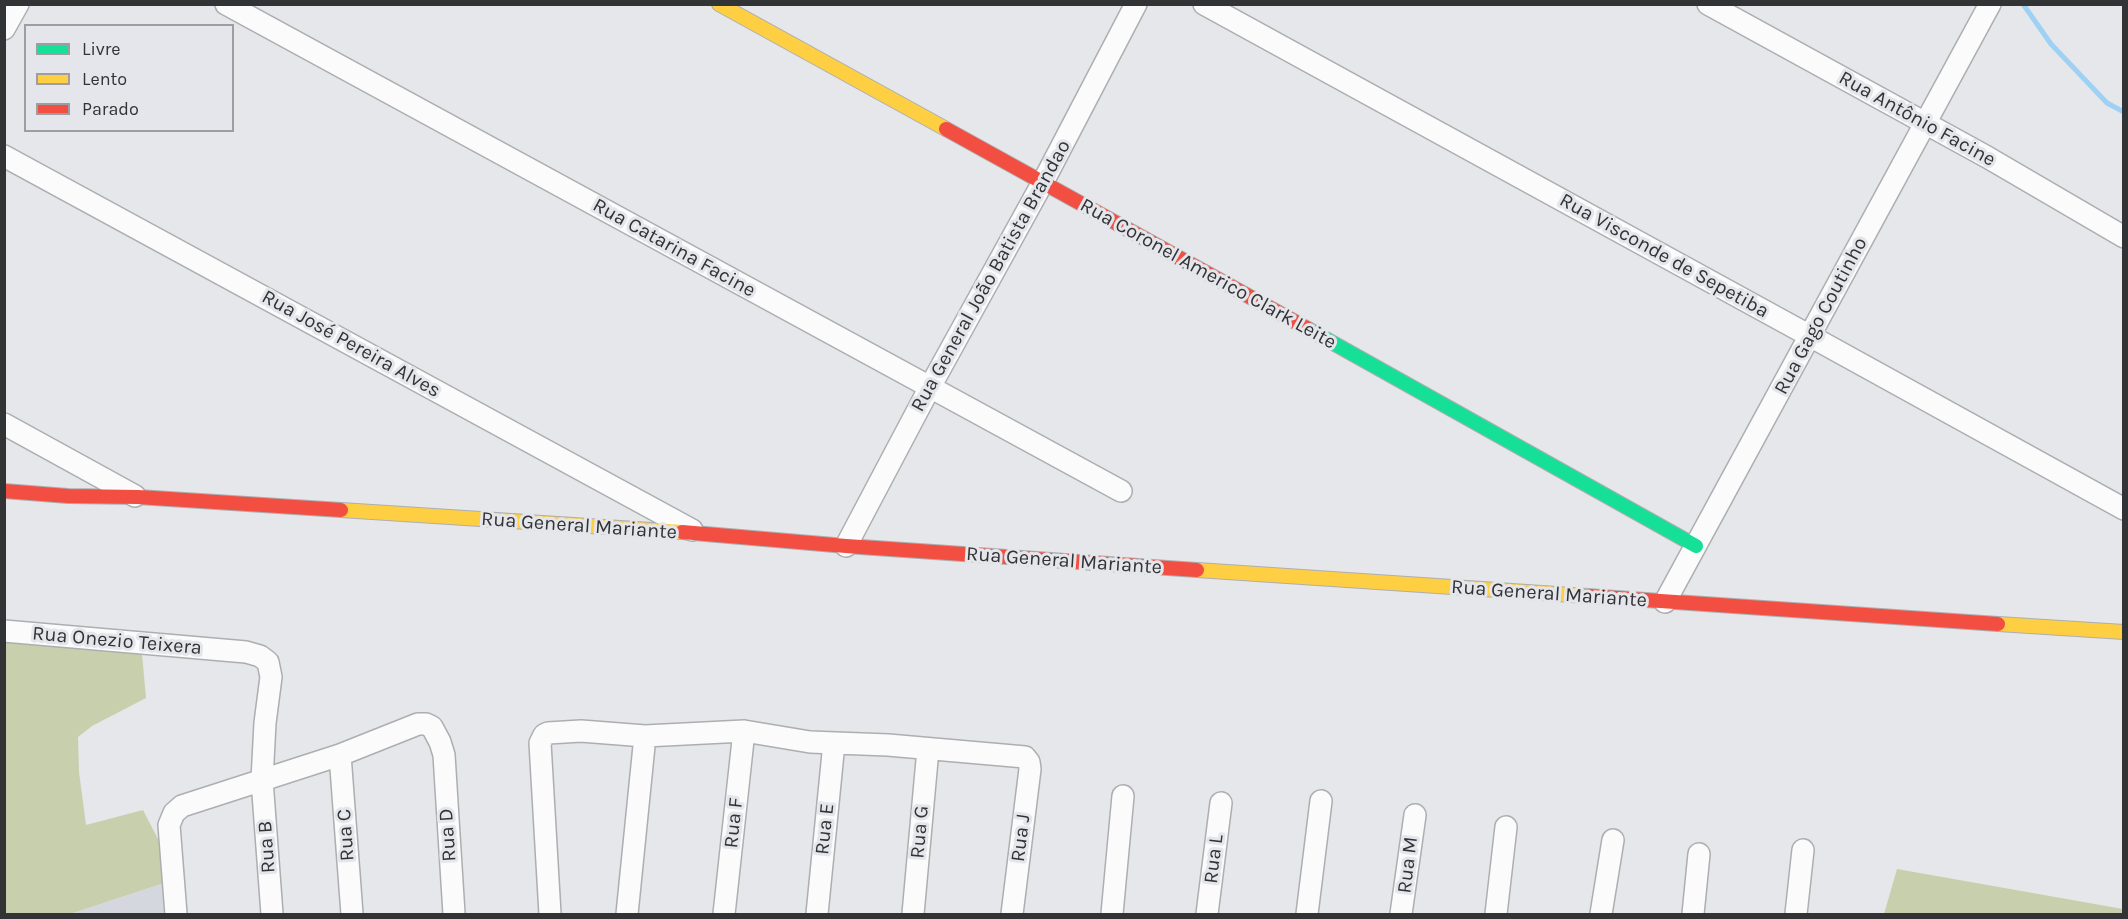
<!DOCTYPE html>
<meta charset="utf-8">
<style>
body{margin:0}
#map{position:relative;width:2128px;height:919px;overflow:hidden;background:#e5e7ea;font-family:Karla,sans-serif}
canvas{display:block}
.frame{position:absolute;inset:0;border:6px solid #323335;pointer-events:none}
.legend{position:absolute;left:24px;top:24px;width:210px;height:108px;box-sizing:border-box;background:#e4e6eb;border:2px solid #9d9ea2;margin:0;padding:8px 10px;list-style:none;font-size:18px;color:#323335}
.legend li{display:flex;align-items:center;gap:12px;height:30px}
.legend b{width:30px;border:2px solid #9d9ea2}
</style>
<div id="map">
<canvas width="2128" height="919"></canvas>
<div class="frame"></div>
<ul class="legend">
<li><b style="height:8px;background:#16e098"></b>Livre</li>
<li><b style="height:8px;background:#ffcf43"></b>Lento</li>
<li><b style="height:8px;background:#f24e42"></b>Parado</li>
</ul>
</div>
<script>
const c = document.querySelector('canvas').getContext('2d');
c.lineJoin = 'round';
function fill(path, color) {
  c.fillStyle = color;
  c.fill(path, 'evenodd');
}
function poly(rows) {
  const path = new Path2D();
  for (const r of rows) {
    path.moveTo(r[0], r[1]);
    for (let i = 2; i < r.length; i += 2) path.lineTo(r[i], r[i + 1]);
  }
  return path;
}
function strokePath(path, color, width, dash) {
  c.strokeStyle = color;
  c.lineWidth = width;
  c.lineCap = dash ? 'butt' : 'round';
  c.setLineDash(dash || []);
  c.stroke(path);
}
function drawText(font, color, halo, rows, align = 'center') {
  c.font = font + ' Karla,sans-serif';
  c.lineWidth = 6;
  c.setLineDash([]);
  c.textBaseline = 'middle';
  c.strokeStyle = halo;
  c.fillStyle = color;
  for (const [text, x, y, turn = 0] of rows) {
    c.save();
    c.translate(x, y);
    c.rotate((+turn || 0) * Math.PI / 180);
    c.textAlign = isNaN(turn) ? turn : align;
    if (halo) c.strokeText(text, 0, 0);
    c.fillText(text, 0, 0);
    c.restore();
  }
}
const built = poly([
 [164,883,167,914,70,914]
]);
const green = poly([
 [4,641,142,654,146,698,92,726,78,737,79,772,86,825,143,810,159,841,164,883,70,914,5,914],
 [1897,869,2123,909,2123,914,1884,914]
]);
const stream = poly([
 [2023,4,2051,44,2107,103,2124,112]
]);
const street = poly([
 [226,4,1121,491],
 [1204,4,1810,336,2124,509],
 [1708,4,1987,157,2124,237],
 [4,29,18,4],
 [4,156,692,530],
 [4,424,135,496],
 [846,546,930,387,1043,182,1136,4],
 [1665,602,1990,4],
 [4,631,246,652,260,656,268,662,271,677,265,723,262,780,272,914],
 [340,755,352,914],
 [176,914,169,825,174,813,182,806,340,755,418,724,426,724,432,727,440,742,444,755,454,914],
 [550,914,540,743,544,735,548,733,581,731,645,736,744,731,810,742,888,745,1025,757,1029,762,1030,769,1012,914],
 [627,914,645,736],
 [724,914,744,731],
 [817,914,834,743],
 [913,914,928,749],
 [1112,914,1123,796],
 [1207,914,1221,803],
 [1307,914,1321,801],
 [1401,914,1415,815],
 [1496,914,1506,827],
 [1601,914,1613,840],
 [1693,914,1699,854],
 [1796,914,1803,850]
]);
const fast = poly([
 [1308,329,1696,546]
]);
const slow = poly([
 [719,4,946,129],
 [341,510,682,532],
 [1197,570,1587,596],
 [1998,624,2124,632]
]);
const jam = poly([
 [946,129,1308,329],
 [4,491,68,496,138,497,341,510],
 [682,532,846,546,1197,570],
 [1587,596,1998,624]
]);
const streetNames = [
 ["Rua Antônio Facine",1917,119,29],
 ["Rua Catarina Facine",674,248,29],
 ["Rua Visconde de Sepetiba",1664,256,29],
 ["Rua Coronel Americo Clark Leite",1208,274,29],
 ["Rua General João Batista Brandao",991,276,-61],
 ["Rua Gago Coutinho",1821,316,-62],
 ["Rua José Pereira Alves",351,344,29],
 ["Rua General Mariante",579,526,4],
 ["Rua General Mariante",1064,561,4],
 ["Rua General Mariante",1549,594,4],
 ["Rua Onezio Teixera",117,641,5],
 ["Rua F",734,823,-84],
 ["Rua E",825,829,-84],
 ["Rua G",920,832,-85],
 ["Rua C",346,835,-94],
 ["Rua D",448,835,-94],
 ["Rua J",1021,838,-83],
 ["Rua B",267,847,-94],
 ["Rua L",1214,859,-83],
 ["Rua M",1408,865,-83]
];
fill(built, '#d4d8de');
fill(green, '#c8cfad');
strokePath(stream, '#9ed1f4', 5);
strokePath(street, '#adaeb0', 24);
strokePath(fast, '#adaeb0', 16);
strokePath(slow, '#adaeb0', 16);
strokePath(jam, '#adaeb0', 16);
strokePath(street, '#fbfbfc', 21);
strokePath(fast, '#16e098', 14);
strokePath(slow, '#ffcf43', 14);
strokePath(jam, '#f24e42', 14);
drawText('20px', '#323335', '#e4e6eb', streetNames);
</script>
